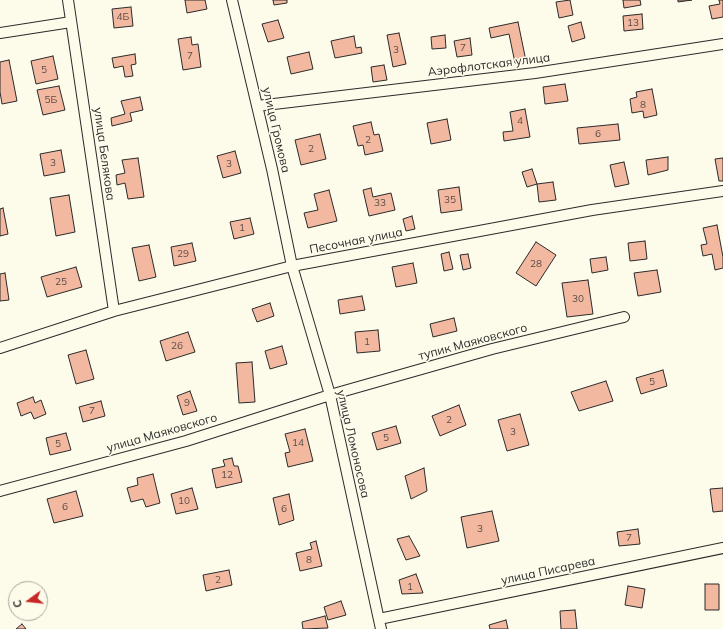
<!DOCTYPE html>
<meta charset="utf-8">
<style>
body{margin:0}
#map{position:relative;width:723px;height:629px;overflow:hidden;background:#fdfbea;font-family:Mulish,sans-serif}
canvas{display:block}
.north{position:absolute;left:8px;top:581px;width:40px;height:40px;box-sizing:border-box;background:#fdfbea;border:1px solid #a9a89e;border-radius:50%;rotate:255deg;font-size:11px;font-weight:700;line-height:16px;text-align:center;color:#2b2b2b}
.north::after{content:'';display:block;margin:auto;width:14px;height:18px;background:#c62828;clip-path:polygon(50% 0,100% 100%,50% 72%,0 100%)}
</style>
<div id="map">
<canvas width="723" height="629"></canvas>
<div class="north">С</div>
</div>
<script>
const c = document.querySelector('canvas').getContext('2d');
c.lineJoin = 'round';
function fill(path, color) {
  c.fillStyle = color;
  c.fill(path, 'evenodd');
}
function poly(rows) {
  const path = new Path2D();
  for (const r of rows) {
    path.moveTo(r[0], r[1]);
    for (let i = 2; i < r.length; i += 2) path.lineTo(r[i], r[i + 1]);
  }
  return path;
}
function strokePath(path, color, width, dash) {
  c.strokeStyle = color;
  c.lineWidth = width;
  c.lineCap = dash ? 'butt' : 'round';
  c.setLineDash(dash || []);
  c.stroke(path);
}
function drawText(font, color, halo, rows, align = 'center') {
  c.font = font + ' Mulish,sans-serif';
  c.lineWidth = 3;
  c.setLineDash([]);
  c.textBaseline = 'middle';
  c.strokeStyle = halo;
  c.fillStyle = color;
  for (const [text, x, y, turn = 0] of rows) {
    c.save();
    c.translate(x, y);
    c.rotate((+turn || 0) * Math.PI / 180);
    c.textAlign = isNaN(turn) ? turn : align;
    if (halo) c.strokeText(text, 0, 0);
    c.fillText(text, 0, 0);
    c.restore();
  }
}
const building = poly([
 [185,0,205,0,207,9,187,13,185,0],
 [273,0,287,0,287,3,274,5,273,0],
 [570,0,573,15,559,18,556,2,570,0],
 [623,0,640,0,641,5,624,8,623,0],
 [678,0,692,0,678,2,678,0],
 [719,0,723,0,723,17,712,19,709,6,720,4,719,0],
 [131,7,133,26,114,28,112,9,131,7],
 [642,14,643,29,624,31,623,16,642,14],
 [278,20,284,38,268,42,262,24,278,20],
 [518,22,526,61,515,63,509,34,491,38,489,28,518,22],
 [581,22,585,38,572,42,568,26,581,22],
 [399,33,406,64,393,67,387,35,399,33],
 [445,35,446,48,432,49,431,37,445,35],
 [354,36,356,48,361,47,362,53,335,58,331,41,354,36],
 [191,37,192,45,198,44,201,67,183,70,178,39,191,37],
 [470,38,472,55,457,57,454,41,470,38],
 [309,52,313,69,291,74,287,57,309,52],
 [135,54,136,64,131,65,133,76,125,77,123,66,114,68,112,58,135,54],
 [53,56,58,79,36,84,31,61,53,56],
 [9,60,17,101,2,104,0,92,0,62,9,60],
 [384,65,387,80,373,82,371,67,384,65],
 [565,84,568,101,545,104,543,87,565,84],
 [59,86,65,110,43,115,37,90,59,86],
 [652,89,657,115,644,118,643,111,632,113,630,99,637,97,636,92,652,89],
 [140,97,143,110,130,113,132,121,112,126,111,118,125,114,121,101,140,97],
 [525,109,530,137,504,141,503,132,513,131,510,112,525,109],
 [447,119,451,140,431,144,427,123,447,119],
 [371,122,374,135,379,134,383,151,365,155,363,145,358,146,353,126,371,122],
 [618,124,620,140,579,144,577,128,618,124],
 [320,134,326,159,301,165,295,140,320,134],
 [61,150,65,172,44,176,40,154,61,150],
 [235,151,241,173,223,178,217,156,235,151],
 [668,157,668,170,648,175,646,160,668,157],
 [138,158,144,197,128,199,125,183,117,185,116,175,125,173,122,160,138,158],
 [723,158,723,181,719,181,715,159,723,158],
 [624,162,629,184,615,187,610,165,624,162],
 [532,169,537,184,527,187,522,172,532,169],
 [553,182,556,200,539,202,537,184,553,182],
 [459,187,462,210,441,213,438,190,459,187],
 [371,188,373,197,391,193,395,210,369,216,363,190,371,188],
 [329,190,337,221,308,228,304,213,318,210,314,194,329,190],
 [69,195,75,232,56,236,50,198,69,195],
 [3,208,8,234,0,236,0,209,3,208],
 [412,216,415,229,406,231,403,219,412,216],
 [250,218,254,234,234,239,230,222,250,218],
 [717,225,723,257,723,268,715,270,712,254,703,256,701,245,707,244,703,228,717,225],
 [645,241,647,259,630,261,628,243,645,241],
 [536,242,556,255,536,286,516,273,536,242],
 [192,243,196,261,174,266,171,247,192,243],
 [149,245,156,277,139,281,132,248,149,245],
 [449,252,453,269,444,271,441,254,449,252],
 [468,254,471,268,463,270,460,255,468,254],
 [606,257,608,270,592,273,590,259,606,257],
 [413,263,417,283,396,287,392,267,413,263],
 [76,267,82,287,47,297,41,277,76,267],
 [657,270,661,292,638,296,634,273,657,270],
 [5,273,9,300,0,301,0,274,5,273],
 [588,280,593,314,567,317,562,283,588,280],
 [362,296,365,310,340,314,338,300,362,296],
 [270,303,274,316,257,322,252,309,270,303],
 [454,318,457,331,433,337,430,324,454,318],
 [378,330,380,351,357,353,355,332,378,330],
 [188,332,195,352,166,361,160,341,188,332],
 [282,346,287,364,270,369,265,351,282,346],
 [86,350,94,379,76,384,68,355,86,350],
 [252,362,255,402,239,403,236,363,252,362],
 [663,370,667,386,641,394,636,378,663,370],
 [606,381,613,401,579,411,571,392,606,381],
 [190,391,197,411,183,415,177,396,190,391],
 [33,397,35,403,41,400,46,414,34,419,31,412,21,416,17,403,33,397],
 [101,401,105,416,83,422,79,407,101,401],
 [459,405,466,425,440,436,432,416,459,405],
 [520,414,529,445,507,451,498,420,520,414],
 [396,426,401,443,377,450,372,433,396,426],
 [305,429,313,461,288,467,285,453,290,452,285,434,305,429],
 [66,433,71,450,50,455,46,438,66,433],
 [232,458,234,466,238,466,242,482,216,488,212,469,225,466,223,460,232,458],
 [424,468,427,491,411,499,405,476,424,468],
 [153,474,160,503,146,507,143,499,131,502,127,488,138,485,137,478,153,474],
 [192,488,198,509,176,514,171,494,192,488],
 [723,488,723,511,713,512,710,489,723,488],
 [76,491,83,516,54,523,47,499,76,491],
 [289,494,294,520,279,525,273,498,289,494],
 [492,511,499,541,467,548,461,517,492,511],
 [638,529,640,544,619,546,617,532,638,529],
 [409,536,420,556,406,560,397,539,409,536],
 [316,541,322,566,300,571,296,553,312,549,310,543,316,541],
 [229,570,232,585,206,591,203,575,229,570],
 [416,574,423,593,402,594,399,580,416,574],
 [705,584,719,584,719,610,705,610,705,584],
 [628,586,645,589,642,608,625,605,628,586],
 [341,601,346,615,328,620,324,607,341,601],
 [575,610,577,629,561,629,560,611,575,610],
 [325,616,328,628,303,629,302,622,325,616],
 [506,620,508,629,490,629,489,625,506,620],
 [22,624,26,629,16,629,22,624]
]);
const street = poly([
 [68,0,114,311],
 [232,0,272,169,292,266,330,395,381,629],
 [0,33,71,22],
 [257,106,535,73,723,44],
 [0,348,114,311,292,266,592,210,723,191],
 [0,491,186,441,330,395,492,349,624,317],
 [379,619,723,548]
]);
const numberNames = [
 ["4Б",123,17],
 ["13",633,23],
 ["7",463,48],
 ["3",396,50],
 ["7",190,56],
 ["5",44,70],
 ["5Б",51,100],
 ["8",643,105],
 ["4",520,121],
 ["6",598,134],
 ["2",368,140],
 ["2",311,149],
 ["3",53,163],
 ["3",229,164],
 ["35",450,200],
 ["33",380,203],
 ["1",242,228],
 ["29",183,254],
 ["28",536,264],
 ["25",61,282],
 ["30",578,299],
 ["1",367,342],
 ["26",177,346],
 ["5",652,382],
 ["9",187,403],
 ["7",92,411],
 ["2",449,420],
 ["3",513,432],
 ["5",386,438],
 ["14",298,443],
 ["5",58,444],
 ["12",227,475],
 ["10",184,501],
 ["6",65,507],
 ["6",284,509],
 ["3",480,529],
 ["7",629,538],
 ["8",309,560],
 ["2",218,580],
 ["1",410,587]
];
const streetNames = [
 ["Аэрофлотская улица",489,65,-7],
 ["улица Громова",276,130,77],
 ["улица Белякова",104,154,82],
 ["Песочная улица",356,241,-11],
 ["тупик Маяковского",473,342,-15],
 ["улица Маяковского",162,433,-16],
 ["улица Ломоносова",353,444,77],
 ["улица Писарева",548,571,-12]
];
fill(building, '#f2b8a0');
strokePath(building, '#2b2b2b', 1);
strokePath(street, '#2b2b2b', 12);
strokePath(street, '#fdfbea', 10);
drawText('10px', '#5d4e48', null, numberNames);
drawText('12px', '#2b2b2b', '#fdfbea', streetNames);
</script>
